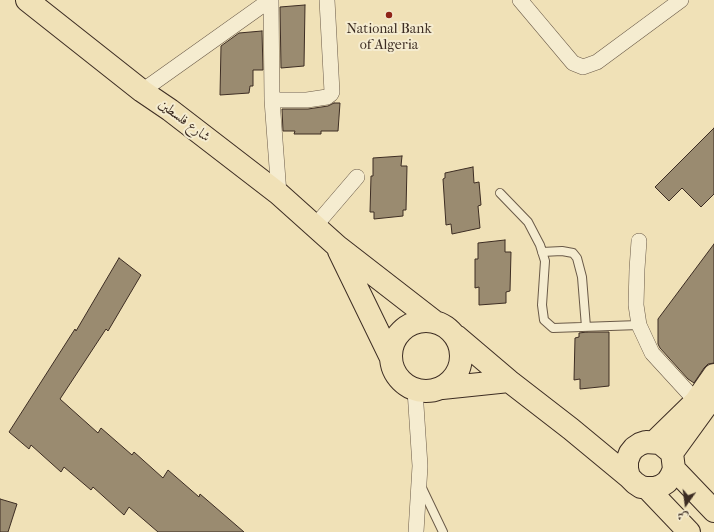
<!DOCTYPE html>
<meta charset="utf-8">
<style>
body{margin:0}
#map{position:relative;width:714px;height:532px;overflow:hidden;background:#f0e1b7;font-family:"IM FELL French Canon",Amiri,serif}
canvas{display:block}
.north{position:absolute;left:666px;top:484px;width:40px;height:40px;-webkit-text-stroke:3px #f5ecd0;paint-order:stroke;rotate:194deg;font-size:11px;font-weight:700;line-height:16px;text-align:center;color:#3d2d23}
.north::after{content:'';display:block;margin:auto;width:14px;height:18px;background:#3d2d23;clip-path:polygon(50% 0,100% 100%,50% 72%,0 100%)}
</style>
<div id="map">
<canvas width="714" height="532"></canvas>
<div class="north">ش</div>
</div>
<script>
const c = document.querySelector('canvas').getContext('2d');
c.lineJoin = 'round';
function fill(path, color) {
  c.fillStyle = color;
  c.fill(path, 'evenodd');
}
function poly(rows) {
  const path = new Path2D();
  for (const r of rows) {
    if (r.length === 3) {
      path.moveTo(r[0] + r[2], r[1]);
      path.arc(r[0], r[1], r[2], 0, 2 * Math.PI);
      continue;
    }
    path.moveTo(r[0], r[1]);
    for (let i = 2; i < r.length; i += 2) path.lineTo(r[i], r[i + 1]);
  }
  return path;
}
function strokePath(path, color, width, dash) {
  c.strokeStyle = color;
  c.lineWidth = width;
  c.lineCap = dash ? 'butt' : 'round';
  c.setLineDash(dash || []);
  c.stroke(path);
}
function drawText(font, color, halo, rows, align = 'center') {
  c.font = font + ' "IM FELL French Canon",Amiri,serif';
  c.lineWidth = 4;
  c.setLineDash([]);
  c.textBaseline = 'middle';
  c.strokeStyle = halo;
  c.fillStyle = color;
  for (const [text, x, y, turn = 0] of rows) {
    c.save();
    c.translate(x, y);
    c.rotate((+turn || 0) * Math.PI / 180);
    c.textAlign = isNaN(turn) ? turn : align;
    if (halo) c.strokeText(text, 0, 0);
    c.fillText(text, 0, 0);
    c.restore();
  }
}
const building = poly([
 [305,5,304,66,281,68,280,7,305,5],
 [262,31,263,70,253,70,253,86,250,86,249,93,220,95,221,46,239,33,262,31],
 [334,103,340,103,338,131,321,131,321,134,294,134,295,131,283,131,282,109,308,109,328,106,334,103],
 [714,128,714,194,701,207,682,188,669,201,655,187,714,128],
 [402,156,401,166,407,166,406,210,403,210,403,216,374,219,374,212,370,212,371,176,373,176,373,158,402,156],
 [473,167,474,183,479,182,481,205,478,206,480,228,452,234,451,224,446,225,443,179,445,178,445,173,473,167],
 [505,240,505,252,511,252,510,291,506,292,506,303,479,305,479,287,475,288,475,259,478,259,478,243,505,240],
 [714,244,714,363,708,364,704,368,694,383,688,379,660,348,658,344,658,319,714,244],
 [119,258,141,275,108,331,106,329,60,399,98,433,101,428,132,455,134,452,163,478,168,470,199,497,200,494,244,532,158,532,129,507,124,515,93,487,91,490,64,467,61,472,31,445,29,449,9,432,75,329,76,331,119,258],
 [587,332,609,332,609,386,580,389,580,379,574,380,575,338,579,337,579,333,587,332],
 [0,499,17,504,8,532,0,532,0,499]
]);
const lane = poly([
 [500,193,528,222,540,245,545,261,542,305,544,320,553,328,639,325],
 [542,252,562,251,573,253,577,258,582,277,586,327],
 [421,486,443,532]
]);
const street = poly([
 [271,0,272,100,279,194],
 [520,0,573,63,583,67,597,62,681,0],
 [142,91,270,0],
 [272,100,307,100,327,97,331,94,332,92,327,0],
 [315,226,357,177],
 [639,241,637,269,636,305,639,325,652,353,696,401],
 [415,390,420,466,416,532]
]);
const primary = poly([
 [27,0,142,91,170,110,279,194,337,246,435,322],
 [339,251,391,358],
 [426,356,35],
 [456,336,509,381,571,429,629,477],
 [442,388,509,381],
 [646,442,660,443,672,453,674,469,671,476,667,482,661,486,655,488,647,488,641,487,635,483,629,477,627,469,627,461,630,453,634,448,640,444,646,442],
 [654,442,696,401,714,375],
 [672,453,709,402],
 [674,469,714,511],
 [647,488,689,532]
]);
const markers = [
 [389,15,4,"#8f2418"]
];
const poiNames = [
 ["National Bank",389,30],
 ["of Algeria",389,46]
];
const streetNames = [
 ["شارع فلسطين",184,121,37]
];
fill(building, '#9a8b70');
strokePath(building, '#3d2d23', 1);
strokePath(lane, '#6a5a48', 10);
strokePath(street, '#6a5a48', 16);
strokePath(primary, '#3d2d23', 24);
strokePath(lane, '#f5ecd0', 8);
strokePath(street, '#f5ecd0', 15);
strokePath(primary, '#f0e1b7', 22);
for (const [x, y, r, color] of markers) {
  const dot = new Path2D();
  dot.arc(x, y, r, 0, 2 * Math.PI);
  c.fillStyle = color;
  c.fill(dot);
  strokePath(dot, '#f5ecd0', 1.5);
}
drawText('14px', '#3d2d23', '#f5ecd0', poiNames);
drawText('14px', '#3d2d23', '#f5ecd0', streetNames);
</script>
